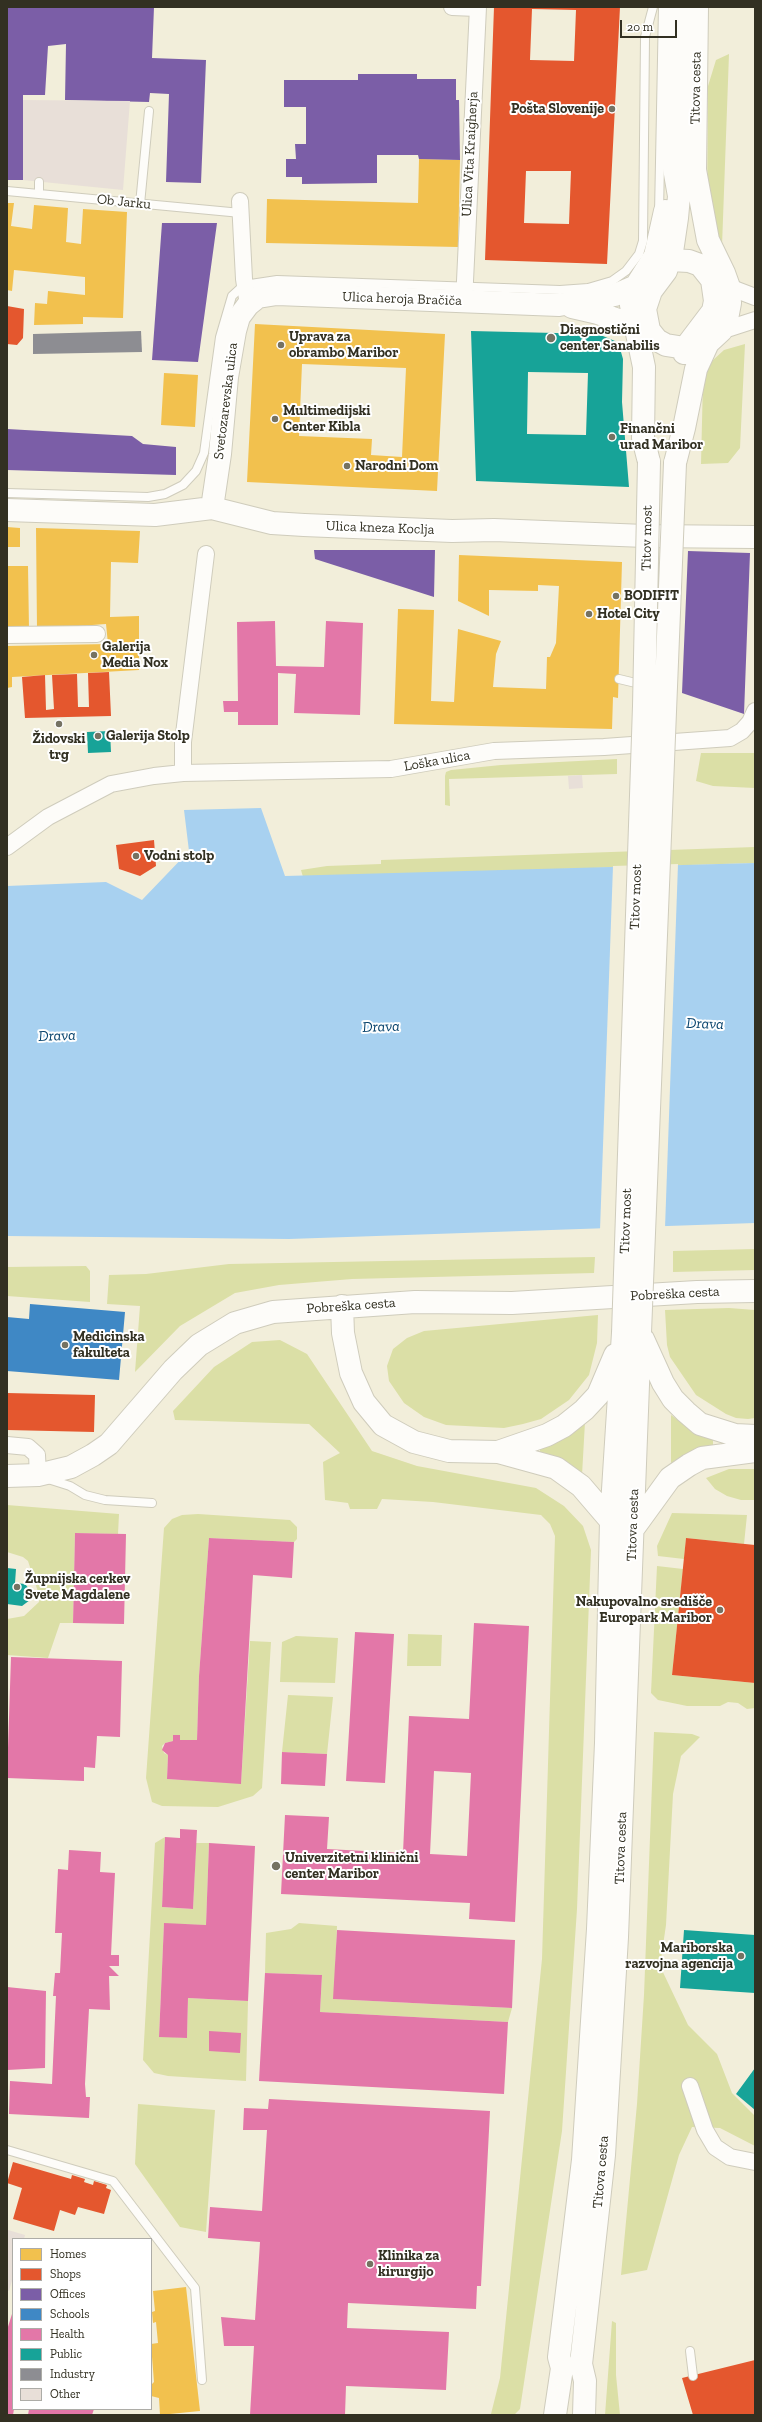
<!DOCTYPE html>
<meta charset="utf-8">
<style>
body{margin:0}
#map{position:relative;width:762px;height:2422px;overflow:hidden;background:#f2eeda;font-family:"Zilla Slab",serif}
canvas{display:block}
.frame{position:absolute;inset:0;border:8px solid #323022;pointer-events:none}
.legend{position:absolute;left:12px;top:2238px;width:140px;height:172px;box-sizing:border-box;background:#fff;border:1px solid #adaca7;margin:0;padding:5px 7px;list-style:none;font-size:12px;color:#323022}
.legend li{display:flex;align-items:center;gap:8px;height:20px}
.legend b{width:20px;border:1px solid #adaca7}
.scale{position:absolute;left:620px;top:20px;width:57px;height:18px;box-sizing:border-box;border:2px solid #323022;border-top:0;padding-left:5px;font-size:12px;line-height:14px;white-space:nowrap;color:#323022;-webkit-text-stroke:3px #fff;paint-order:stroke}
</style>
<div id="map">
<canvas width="762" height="2422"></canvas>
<div class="frame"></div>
<ul class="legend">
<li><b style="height:11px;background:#f2c14e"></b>Homes</li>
<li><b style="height:11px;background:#e4572e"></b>Shops</li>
<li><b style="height:11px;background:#7b5ea7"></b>Offices</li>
<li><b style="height:11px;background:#3f88c5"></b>Schools</li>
<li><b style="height:11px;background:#e377a8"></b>Health</li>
<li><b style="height:11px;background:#17a398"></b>Public</li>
<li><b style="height:11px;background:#8d8d92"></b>Industry</li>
<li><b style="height:11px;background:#e8dfd8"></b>Other</li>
</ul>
<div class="scale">20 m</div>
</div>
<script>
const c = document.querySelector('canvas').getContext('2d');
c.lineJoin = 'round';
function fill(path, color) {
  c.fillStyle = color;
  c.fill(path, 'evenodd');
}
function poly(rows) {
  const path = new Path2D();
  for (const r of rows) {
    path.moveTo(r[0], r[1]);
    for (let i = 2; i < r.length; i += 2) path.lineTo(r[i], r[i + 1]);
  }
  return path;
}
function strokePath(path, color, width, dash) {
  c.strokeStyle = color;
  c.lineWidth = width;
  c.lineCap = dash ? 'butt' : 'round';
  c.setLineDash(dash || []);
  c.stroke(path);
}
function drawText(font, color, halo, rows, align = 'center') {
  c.font = font + ' "Zilla Slab",serif';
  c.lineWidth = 4;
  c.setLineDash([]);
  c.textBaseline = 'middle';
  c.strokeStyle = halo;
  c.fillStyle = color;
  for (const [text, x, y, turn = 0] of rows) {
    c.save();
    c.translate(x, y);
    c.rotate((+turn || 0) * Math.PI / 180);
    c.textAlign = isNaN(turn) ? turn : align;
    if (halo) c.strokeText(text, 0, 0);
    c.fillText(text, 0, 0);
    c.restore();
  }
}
const green = poly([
 [729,54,722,246,707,208,708,86,716,60],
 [745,344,740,448,728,463,701,464,703,380,707,370,712,361,724,350],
 [701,753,755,753,755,788,713,786,696,781],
 [617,759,617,774,449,779,450,806,445,805,445,776,446,772,451,770,501,765],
 [755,847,755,863,303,877,301,870,327,866,381,864,381,860],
 [755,1249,755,1270,673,1272,673,1251],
 [595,1257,594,1273,352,1279,279,1285,235,1293,180,1326,135,1372,140,1306,107,1304,109,1275,146,1274,229,1264],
 [86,1266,90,1271,90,1302,7,1296,7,1267],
 [729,1308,755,1310,755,1418,748,1419,736,1418,726,1414,696,1395,670,1357,667,1345,665,1310],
 [598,1315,597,1343,589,1375,569,1400,541,1419,523,1424,504,1428,446,1425,424,1417,404,1403,389,1381,387,1366,393,1349,407,1338,424,1331],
 [280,1340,307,1354,372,1451,417,1466,536,1488,564,1506,583,1526,591,1550,577,1909,562,2131,520,2409,514,2415,491,2414,500,2378,542,1959,555,1536,550,1524,541,1515,433,1502,382,1499,377,1509,350,1509,348,1503,325,1500,323,1462,340,1453,309,1424,175,1420,173,1411,214,1367,252,1342],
 [671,1415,695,1432,713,1439,713,1445,687,1454,671,1463],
 [585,1422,582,1475,540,1453,540,1448],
 [729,1469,755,1469,755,1500,741,1500,727,1496,715,1489,706,1478],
 [7,1505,119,1514,118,1534,75,1533,73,1623,60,1623,48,1658,7,1655,7,1619,24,1616,39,1602,40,1598,28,1561,23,1557,7,1552],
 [672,1513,747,1515,744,1544,686,1538,684,1559,658,1556,657,1546],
 [198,1514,290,1520,297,1527,297,1539,294,1542,209,1538,199,1676,197,1740,180,1740,180,1735,173,1735,173,1741,165,1743,162,1746,164,1753,168,1755,167,1779,241,1783,250,1641,271,1642,262,1788,253,1796,218,1807,162,1806,152,1802,146,1778,164,1528,172,1519,182,1515],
 [657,1566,683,1569,672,1675,755,1683,755,1708,747,1709,738,1703,728,1702,720,1706,687,1706,658,1700,651,1693],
 [408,1634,442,1635,441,1666,407,1666],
 [296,1636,338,1638,335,1683,280,1682,282,1642],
 [288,1695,333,1697,327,1754,282,1752],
 [654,1732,692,1734,700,1737,681,1756,673,1794,666,1925,660,1966,688,2025,717,2054,732,2093,755,2116,755,2146,720,2128,692,2127,679,2155,647,2270,621,2275,637,2104,644,1995],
 [165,1837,162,1907,193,1909,196,1843,209,1843,206,1925,164,1924,159,2036,187,2038,188,1998,248,2001,246,2081,168,2076,154,2073,143,2060,155,1843],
 [299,1923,337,1926,334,1999,512,2008,508,2022,320,2012,322,1975,265,1973,266,1933,291,1929],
 [138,2104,215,2110,206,2232,180,2227,135,2164],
 [612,2321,616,2323,616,2375,620,2415,605,2415]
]);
const water = poly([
 [261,808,285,876,755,863,755,1223,289,1239,7,1236,7,886,106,882,142,900,189,851,184,810]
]);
const pier = poly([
 [678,864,665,1228,600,1230,613,866]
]);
const homes = poly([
 [419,159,460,160,458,247,266,243,267,199,418,203],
 [7,203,14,203,11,226,32,229,34,205,68,208,66,242,81,244,83,209,127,212,123,318,83,317,83,324,34,325,35,303,47,304,48,291,85,295,85,277,14,270,12,291,7,290],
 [255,324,445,334,437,491,247,482],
 [302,364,406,368,402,457,371,455,372,439,299,436],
 [164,373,198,375,195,427,161,425],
 [7,527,20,528,20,547,7,547],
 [36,528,140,531,138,563,111,562,110,617,139,616,139,670,12,677,12,687,7,688,7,646,108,644,106,624,37,629],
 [459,555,622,562,618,698,613,697,612,729,394,724,398,609,434,610,431,701,454,702,458,629,501,641,496,654,493,687,546,689,547,657,550,657,556,643,559,586,538,585,538,591,489,590,489,616,458,601],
 [7,566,28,566,29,629,7,629],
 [186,2287,200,2411,160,2415,159,2398,151,2396,151,2385,154,2382,151,2344,158,2343,156,2322,153,2323,152,2312,155,2311,153,2291]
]);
const shops = poly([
 [494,7,620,7,607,264,485,260],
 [532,9,576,10,574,61,530,60],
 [526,171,571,171,569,224,524,223],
 [7,306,24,309,23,338,17,345,7,344],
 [109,672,111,716,25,718,22,677,45,675,46,710,54,709,52,675,77,674,78,707,89,707,88,673],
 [154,840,156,866,140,876,119,869,116,845],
 [7,1393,95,1395,94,1432,7,1430],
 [686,1538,755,1545,755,1683,672,1675],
 [13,2162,71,2179,72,2175,85,2179,84,2182,93,2185,94,2181,107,2185,106,2188,111,2190,104,2214,78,2207,75,2215,60,2210,54,2231,13,2219,22,2188,7,2183],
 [755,2360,755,2415,693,2415,682,2378]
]);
const offices = poly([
 [7,7,154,7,152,58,206,60,201,183,166,182,169,94,150,93,149,102,65,100,66,44,48,46,45,95,23,95,23,180,7,180],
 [358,74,417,74,417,79,456,79,456,100,459,100,460,160,419,159,418,155,377,155,377,183,302,184,302,177,286,177,286,159,296,159,295,144,306,144,306,107,284,107,284,80,358,80],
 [162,223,217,223,198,362,152,360],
 [7,429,132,436,143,444,176,447,176,475,7,470],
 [314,550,435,550,434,597,315,559],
 [688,551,750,553,744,714,682,693]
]);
const schools = poly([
 [30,1304,125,1312,119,1380,7,1371,7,1317,29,1319]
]);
const health = poly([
 [275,621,276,666,324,667,326,621,363,623,360,715,294,713,296,674,278,673,278,725,238,725,238,712,224,712,223,701,238,701,237,622],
 [75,1533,126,1534,124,1624,73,1623],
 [209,1538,294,1542,292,1578,253,1575,241,1784,167,1779,168,1755,162,1750,165,1743,173,1741,173,1735,180,1735,180,1740,197,1740,199,1676],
 [474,1623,529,1626,515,1922,469,1919,470,1903,281,1894,285,1815,329,1817,327,1849,403,1853,409,1716,469,1719],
 [434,1771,471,1773,467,1856,430,1854],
 [355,1632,394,1634,385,1783,346,1781],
 [11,1657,122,1661,120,1737,97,1736,95,1768,84,1767,84,1781,7,1778],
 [282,1752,327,1754,325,1786,281,1784],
 [180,1829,197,1830,193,1909,162,1907,165,1837,180,1838],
 [209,1843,255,1846,248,2001,188,1998,187,2038,159,2037,164,1923,206,1925],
 [69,1850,101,1852,100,1872,115,1873,111,1955,119,1955,119,1966,109,1966,119,1976,109,1976,110,2010,89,2009,85,2084,86,2097,90,2097,89,2118,9,2114,10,2081,52,2084,56,1996,53,1996,55,1973,60,1973,62,1933,55,1933,58,1869,68,1870],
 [337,1930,515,1940,512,2008,333,1999],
 [265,1973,322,1975,320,2012,508,2022,504,2094,259,2081],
 [7,1987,46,1991,45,2068,7,2070],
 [209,2031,241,2033,240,2053,209,2051],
 [269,2099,490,2111,481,2286,477,2286,476,2309,348,2303,347,2328,449,2332,446,2390,346,2386,345,2415,250,2415,254,2346,224,2346,221,2317,255,2320,260,2242,208,2238,210,2207,262,2211,267,2130,243,2130,244,2108,268,2109],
 [12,2314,14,2409,13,2415,7,2415,7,2330],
 [29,2409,94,2409,92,2415,28,2415]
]);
const public = poly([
 [471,331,598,334,615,341,619,345,623,359,622,402,629,487,476,481],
 [528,372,588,373,586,435,527,434],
 [110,731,111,752,88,753,87,732],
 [7,1568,16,1569,15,1583,25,1584,30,1590,30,1600,22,1606,7,1604],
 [684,1930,755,1935,755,1993,680,1988],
 [755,2068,755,2110,736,2094]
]);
const industry = poly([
 [141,331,142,352,33,354,33,334]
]);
const building = poly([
 [23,100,130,101,123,190,23,180],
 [582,775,583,788,569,789,568,776],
 [8,2230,25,2235,24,2239,13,2239,13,2277,9,2291,7,2290]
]);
const lane = poly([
 [7,191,241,213],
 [39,194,39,182],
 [140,204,149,111],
 [659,213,663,7],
 [7,493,148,497,165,494,183,485,196,471,204,453,220,337,232,296,244,285,277,280,560,290,588,288,612,281,626,271,639,254,643,241,645,37,653,7],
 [619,679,644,685],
 [48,1479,70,1486,85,1495,105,1500,152,1503],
 [7,2150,113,2181,195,2288,202,2380],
 [690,2351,693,2376]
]);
const street = poly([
 [452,7,477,8],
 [240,201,244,279,248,305],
 [721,284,755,297],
 [464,302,478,7],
 [721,331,755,320],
 [7,635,97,634],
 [183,773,183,742,206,554],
 [7,847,48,817,111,784,154,776,183,773,391,769,494,751,604,747,730,738,742,731,750,722,755,711],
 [7,1445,28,1447,37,1455,38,1475],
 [690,2086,705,2130,715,2147,730,2157,755,2162]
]);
const secondary = poly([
 [677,7,674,168,679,196,677,218,672,252,666,271,651,291,645,309,649,330,657,340,666,345,685,348,708,343],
 [693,184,695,170,697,7],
 [656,264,670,260,689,261,700,265,712,280,715,301,713,311,685,348,684,353],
 [572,307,598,313,644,329],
 [649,462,643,438,644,367,631,305,636,286,655,256,665,211],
 [675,463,684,428,696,369,708,343,721,331,727,319,730,303,729,287,724,273,708,240,695,170],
 [212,508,220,454,227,377,235,331,239,317,248,305,258,297,277,294,559,305,615,295,636,286],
 [7,510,155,515,212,508,272,523,304,525,452,531,494,530,645,536,755,537],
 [342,1306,343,1333,351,1373,364,1402,383,1425,414,1442,449,1451,498,1452,556,1468,581,1486,611,1521],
 [643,1339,663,1383,673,1399,686,1412,700,1424,735,1435,755,1436],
 [498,1452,547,1435,564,1426,584,1410,598,1395,615,1355],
 [7,1476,38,1475,71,1467,93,1455,109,1444,173,1370,199,1345,235,1323,273,1312,415,1302,512,1303,697,1292,755,1291],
 [633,1529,670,1478,689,1465,702,1458,755,1451],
 [555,2415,562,2368,559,2357,583,2160,598,1929,606,1743,611,1521,623,1333],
 [584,2415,585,2381,581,2364,604,2155,617,1937,640,1332]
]);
const secondaryBridge = poly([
 [640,1332,675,463],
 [623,1333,644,706,649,462]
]);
const markers = [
 [612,109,4,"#757262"],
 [551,338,5,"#757262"],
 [281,345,4,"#757262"],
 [275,419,4,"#757262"],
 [612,437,4,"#757262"],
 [347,466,4,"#757262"],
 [616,596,4,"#757262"],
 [589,614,4,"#757262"],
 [94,655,4,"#757262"],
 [59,724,4,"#757262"],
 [98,736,4,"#757262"],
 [136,856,4,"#757262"],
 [65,1345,4,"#757262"],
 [17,1587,4,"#757262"],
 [720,1610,4,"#757262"],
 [276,1866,5,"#757262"],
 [741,1956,4,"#757262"],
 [370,2264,4,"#757262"]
];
const streetNames = [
 ["Titova cesta",696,88,-89],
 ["Ulica Vita Kraigherja",470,154,-87],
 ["Ob Jarku",124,202,6],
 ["Ulica heroja Bračiča",402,299,2],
 ["Svetozarevska ulica",226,401,-83],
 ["Ulica kneza Koclja",380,528,2],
 ["Titov most",647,538,-89],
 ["Loška ulica",437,761,-10],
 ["Titov most",636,897,-88],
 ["Titov most",626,1221,-88],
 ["Pobreška cesta",675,1294,-3],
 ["Pobreška cesta",351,1306,-4],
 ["Titova cesta",633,1525,-88],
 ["Titova cesta",621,1848,-88],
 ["Titova cesta",601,2172,-85]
];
const poiNames = [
 ["Pošta Slovenije",604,109,"right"],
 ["Diagnostični",560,330],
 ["center Sanabilis",560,346],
 ["Uprava za",289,337],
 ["obrambo Maribor",289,353],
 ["Multimedijski",283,411],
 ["Center Kibla",283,427],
 ["Finančni",620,429],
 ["urad Maribor",620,445],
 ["Narodni Dom",355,466],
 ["BODIFIT",624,596],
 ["Hotel City",597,614],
 ["Galerija",102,647],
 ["Media Nox",102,663],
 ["Galerija Stolp",106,736],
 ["Židovski",59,739,"center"],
 ["trg",59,755,"center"],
 ["Vodni stolp",144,856],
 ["Medicinska",73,1337],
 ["fakulteta",73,1353],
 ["Župnijska cerkev",25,1579],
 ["Svete Magdalene",25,1595],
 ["Nakupovalno središče",712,1602,"right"],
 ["Europark Maribor",712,1618,"right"],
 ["Univerzitetni klinični",285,1858],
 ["center Maribor",285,1874],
 ["Mariborska",733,1948,"right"],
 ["razvojna agencija",733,1964,"right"],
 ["Klinika za",378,2256],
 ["kirurgijo",378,2272]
];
const waterNames = [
 ["Drava",705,1024,2],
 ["Drava",381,1027,-2],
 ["Drava",57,1036,-2]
];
fill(green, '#dbdfa6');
fill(water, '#a8d1f0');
fill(pier, '#f2eeda');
fill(homes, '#f2c14e');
fill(shops, '#e4572e');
fill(offices, '#7b5ea7');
fill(schools, '#3f88c5');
fill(health, '#e377a8');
fill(public, '#17a398');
fill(industry, '#8d8d92');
fill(building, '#e8dfd8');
strokePath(lane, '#cfccbc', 10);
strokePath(street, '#cfccbc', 18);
strokePath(secondary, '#cfccbc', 24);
strokePath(lane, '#fdfcf9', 8);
strokePath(street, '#fdfcf9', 16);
strokePath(secondary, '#fdfcf9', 22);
strokePath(secondaryBridge, '#cfccbc', 24, []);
strokePath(secondaryBridge, '#fdfcf9', 22);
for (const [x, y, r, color] of markers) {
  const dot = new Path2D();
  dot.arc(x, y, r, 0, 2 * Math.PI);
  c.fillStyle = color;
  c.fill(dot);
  strokePath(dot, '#fff', 1.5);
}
drawText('14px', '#323022', '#fff', streetNames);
drawText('bold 14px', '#323022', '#fff', poiNames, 'left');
drawText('italic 15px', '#05416b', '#fff', waterNames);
</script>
